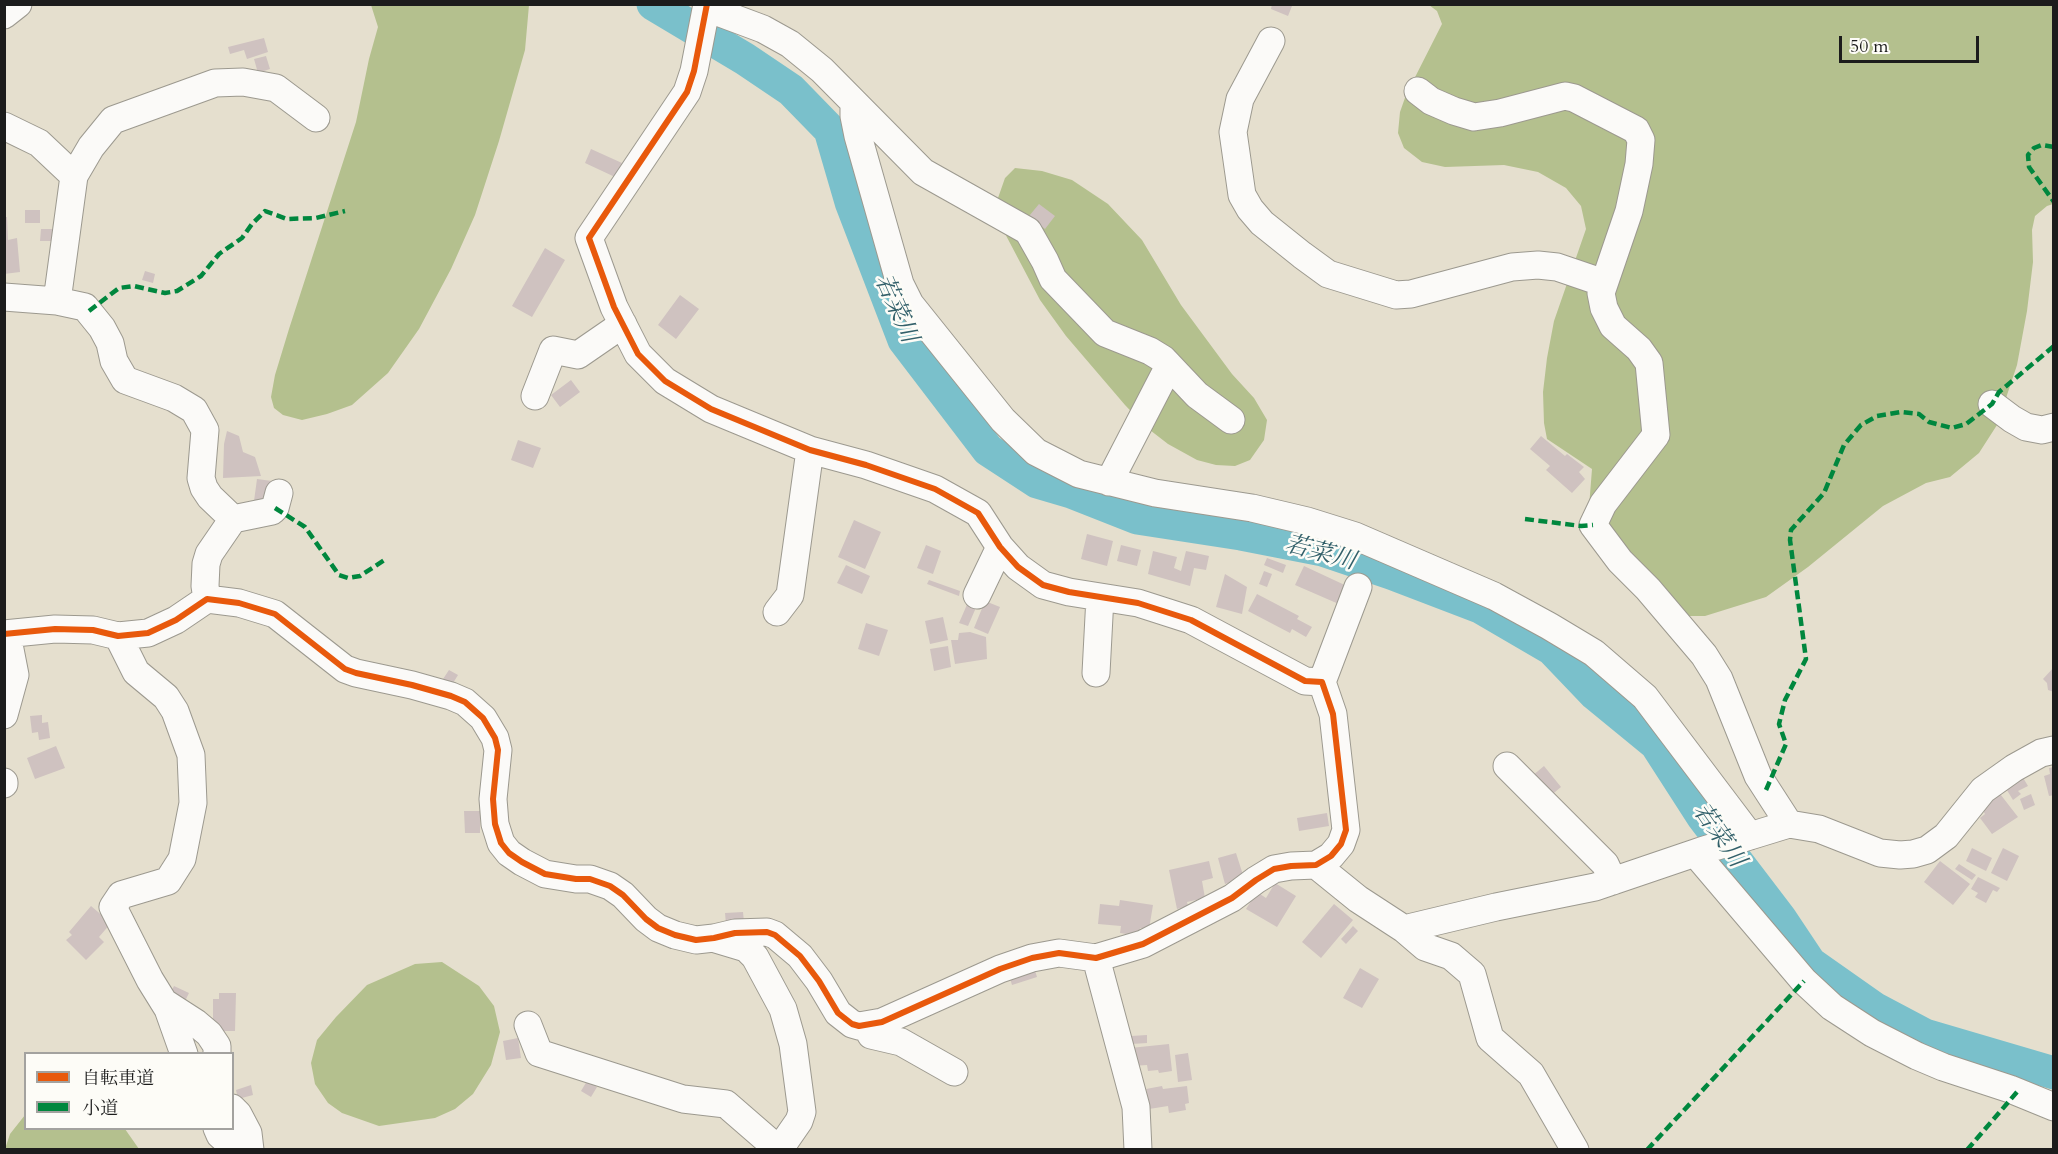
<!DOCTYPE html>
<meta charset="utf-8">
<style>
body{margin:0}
#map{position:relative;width:2058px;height:1154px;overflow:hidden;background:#e5dfce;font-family:Cardo,"Noto Serif JP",serif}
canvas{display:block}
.frame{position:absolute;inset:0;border:6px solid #1c1c1c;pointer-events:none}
.legend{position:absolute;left:24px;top:1052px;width:210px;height:78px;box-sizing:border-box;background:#fdfcf7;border:2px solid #a3a29f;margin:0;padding:8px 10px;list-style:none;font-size:18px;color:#1c1c1c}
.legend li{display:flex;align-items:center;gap:12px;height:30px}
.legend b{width:30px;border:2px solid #a3a29f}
.scale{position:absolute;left:1839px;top:36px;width:140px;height:27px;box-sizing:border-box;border:3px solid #1c1c1c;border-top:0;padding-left:8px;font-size:18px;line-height:21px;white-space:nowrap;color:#1c1c1c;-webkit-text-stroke:4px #fdfcf7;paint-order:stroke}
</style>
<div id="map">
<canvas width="2058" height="1154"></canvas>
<div class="frame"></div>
<ul class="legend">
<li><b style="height:8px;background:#e8590c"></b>自転車道</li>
<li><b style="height:8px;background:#00873e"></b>小道</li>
</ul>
<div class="scale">50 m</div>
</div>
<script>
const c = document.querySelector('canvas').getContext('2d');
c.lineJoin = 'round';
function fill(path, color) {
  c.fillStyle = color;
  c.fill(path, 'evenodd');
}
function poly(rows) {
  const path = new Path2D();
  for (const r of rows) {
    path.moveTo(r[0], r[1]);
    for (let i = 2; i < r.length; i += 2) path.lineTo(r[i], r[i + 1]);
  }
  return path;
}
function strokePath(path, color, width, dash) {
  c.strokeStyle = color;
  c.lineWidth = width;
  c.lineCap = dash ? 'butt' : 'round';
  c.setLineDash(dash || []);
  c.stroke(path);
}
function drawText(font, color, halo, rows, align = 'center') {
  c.font = font + ' Cardo,"Noto Serif JP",serif';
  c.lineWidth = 5;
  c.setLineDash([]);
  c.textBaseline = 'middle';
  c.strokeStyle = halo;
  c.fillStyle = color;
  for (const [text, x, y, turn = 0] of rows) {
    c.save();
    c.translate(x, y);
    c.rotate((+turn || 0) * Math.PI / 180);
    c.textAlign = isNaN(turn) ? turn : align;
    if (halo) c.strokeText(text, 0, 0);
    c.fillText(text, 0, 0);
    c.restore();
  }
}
const forest = poly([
 [371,5,529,5,525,50,499,141,475,215,451,269,419,329,388,373,352,405,327,414,302,420,283,415,274,408,271,397,275,375,289,329,356,122,369,59,378,27],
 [1429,5,2053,5,2053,204,2047,206,2035,216,2032,230,2033,262,2027,311,2017,365,1997,425,1979,453,1950,477,1926,483,1883,506,1808,567,1766,597,1705,616,1680,616,1588,520,1592,469,1547,439,1544,423,1543,392,1547,358,1554,321,1586,229,1581,206,1566,188,1538,172,1504,165,1445,167,1422,162,1404,148,1398,133,1400,112,1406,95,1442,24,1437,11],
 [1015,168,1042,171,1072,180,1108,204,1142,240,1181,305,1232,374,1254,398,1267,420,1264,440,1250,460,1235,466,1216,465,1197,460,1168,444,1146,427,1125,405,1066,336,1040,300,1001,226,998,198,1005,178],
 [442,962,479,986,494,1006,500,1032,491,1065,473,1094,455,1109,435,1118,379,1126,342,1113,328,1103,315,1084,311,1063,317,1040,336,1017,367,985,415,964],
 [25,1115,26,1128,125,1129,139,1149,5,1149,10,1134]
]);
const river = poly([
 [653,4,745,59,791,90,830,130,851,202,904,340,988,450,1037,482,1071,492,1137,518,1241,534,1323,550,1391,573,1480,607,1552,649,1595,694,1656,744,1703,817,1780,918,1810,963,1874,1008,1925,1035,2054,1073]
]);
const building = poly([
 [1272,4,1287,4,1292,6,1288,16,1271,9],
 [264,38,268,52,247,59,244,50,230,54,228,47],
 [266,56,270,69,258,73,254,59],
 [591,149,622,163,615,177,585,163],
 [1039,204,1055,216,1045,229,1029,216],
 [25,210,40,210,40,223,25,223],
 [4,217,7,217,8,240,17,238,20,272,4,274],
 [41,229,57,229,56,241,40,241],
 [545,248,565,260,532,317,512,306],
 [145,271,155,274,153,283,142,280],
 [680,295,699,309,676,339,658,325],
 [571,380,580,392,560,407,551,395],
 [227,431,239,436,243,452,255,457,261,476,223,478,224,444],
 [1541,436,1565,456,1567,454,1584,467,1579,472,1585,479,1572,493,1546,470,1550,466,1530,449],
 [518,440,541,448,533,468,511,460],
 [257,479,272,481,269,503,254,501],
 [854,520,881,532,865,569,838,557],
 [1087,534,1113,541,1107,566,1081,559],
 [926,545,941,551,933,574,917,568],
 [1121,545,1141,550,1137,566,1117,561],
 [1153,551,1177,557,1174,568,1181,571,1186,551,1209,556,1206,570,1194,568,1190,586,1148,574],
 [1267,558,1286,565,1283,573,1264,565],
 [846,565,870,576,862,594,837,583],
 [1304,566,1349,587,1341,605,1295,585],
 [1264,571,1272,574,1267,587,1259,584],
 [1225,574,1247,587,1242,614,1216,607],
 [929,580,960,591,959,596,927,584],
 [1257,594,1299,616,1297,619,1312,627,1306,637,1292,629,1290,633,1248,611],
 [969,600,978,603,968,626,959,623],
 [985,601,1000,607,988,634,974,628],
 [943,617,948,640,930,644,925,621],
 [866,623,888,630,879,656,858,649],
 [970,632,986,637,987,659,955,664,951,640,958,640,959,633],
 [948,646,951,667,934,671,930,649],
 [2054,667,2054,692,2048,690,2047,683,2043,679],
 [449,670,458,675,450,688,441,682],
 [42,715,42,723,48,722,50,738,39,740,38,732,32,733,30,716],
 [56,746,65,768,35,779,27,758],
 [1544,766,1561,787,1549,797,1532,776],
 [2054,767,2054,795,2049,796,2044,776,2050,774,2049,768],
 [2022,776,2028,786,2018,791,2021,794,2013,800,2005,787],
 [1997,790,2018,817,1992,834,1980,818,1985,814,1981,807],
 [2031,794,2035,805,2024,810,2020,799],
 [464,811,480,811,480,833,465,833],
 [1327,813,1329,826,1299,831,1297,818],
 [1972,848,1992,858,1986,871,1966,861],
 [2003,848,2019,856,2007,881,1991,873],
 [1236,853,1244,878,1225,884,1218,858],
 [1209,861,1213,878,1202,881,1205,898,1187,902,1188,906,1177,909,1169,870],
 [1940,861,1970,884,1953,905,1924,882],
 [1959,864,1976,875,1972,880,1955,869],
 [1978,877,2000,888,1997,892,1993,890,1986,903,1975,897,1978,893,1971,889],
 [1275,883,1296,896,1277,927,1246,909,1257,892,1266,898],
 [1120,900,1153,905,1149,929,1140,928,1139,936,1120,933,1121,926,1098,924,1100,904,1119,906],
 [1334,904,1353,920,1321,958,1302,942],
 [91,906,111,923,99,937,104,942,86,960,66,940,72,935,69,932],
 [743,912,744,922,726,924,725,913],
 [1353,926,1358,931,1346,944,1341,939],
 [1034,967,1037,977,1012,985,1009,975],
 [1360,968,1379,979,1362,1008,1343,998],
 [174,986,189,993,184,1003,169,995],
 [219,993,236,993,235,1031,218,1031,213,1025,213,999,219,999],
 [1147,1035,1147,1043,1132,1044,1131,1036],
 [518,1038,521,1058,506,1060,503,1041],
 [1169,1044,1172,1071,1159,1073,1158,1070,1148,1071,1147,1065,1132,1066,1130,1048],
 [1188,1053,1192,1080,1178,1082,1175,1055],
 [587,1081,597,1087,591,1097,581,1091],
 [251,1085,253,1095,238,1099,236,1090],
 [1162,1086,1163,1089,1187,1086,1189,1103,1185,1104,1186,1110,1169,1113,1168,1106,1149,1109,1140,1093,1147,1092,1146,1089]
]);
const minor = poly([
 [707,8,763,29,790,44,822,70,923,172,1028,231,1045,261,1053,279,1105,333,1150,351,1163,359,1197,395,1231,420],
 [4,15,18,4],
 [1271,41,1240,99,1233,132,1242,195,1250,209,1262,223,1302,255,1328,274,1396,295,1411,294,1512,267,1538,265,1557,267,1604,283],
 [1418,91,1431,101,1454,111,1474,117,1500,113,1565,96,1574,98,1636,130,1641,140,1639,164,1629,211,1601,293,1604,308,1613,326,1639,349,1649,363,1656,435,1603,504,1593,525,1620,561,1648,589,1704,655,1719,679,1758,776,1789,824],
 [854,104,854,116,858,136,900,284,910,304,1003,420,1036,452,1079,474,1155,493,1252,508,1307,521,1355,536,1494,596,1549,626,1594,653,1645,697,1750,836],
 [4,126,39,143,74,176,57,301],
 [74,176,91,147,113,120,215,83,243,82,276,88,316,118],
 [4,297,57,301,85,307,102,328,110,343,114,361,125,380,174,398,194,410,205,430,201,478,204,488,210,497,233,519,209,554,206,564,205,586,207,599],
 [535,396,553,350,578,355,623,324],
 [1992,404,2012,419,2026,427,2042,430,2054,427],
 [1109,482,1169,366],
 [233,519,272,511,275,508,279,493],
 [977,595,1000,547],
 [777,612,790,595,810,450],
 [4,634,55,629,93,630,118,636,148,633,176,620,207,599,239,603,275,614,345,669,356,673,412,685,451,696,465,702,483,718,495,738,498,750,493,799,495,824,501,843,509,853,522,862,545,874,576,879,590,879,610,886,623,895,646,919,658,928,675,935,696,940,714,938,735,933,767,932,775,935,800,956,819,981,838,1013,852,1024,859,1026,882,1022,1000,969,1032,958,1059,953,1096,958,1143,944,1232,898,1256,880,1274,869,1291,866,1316,865,1331,856,1341,844,1346,830,1333,714,1322,682,1305,681,1191,620,1138,603,1069,592,1043,585,1018,567,1000,547,978,513,935,489,866,465,810,450,711,409,665,381,638,354,614,307,589,238,687,92,694,71,707,4],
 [118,636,136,672,166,697,175,711,191,755,193,803,182,859,168,881,121,895,113,907,150,980,168,1009,184,1054],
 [1096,673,1100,597],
 [1322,682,1358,587],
 [4,715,15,675,7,634],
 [1507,766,1605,864,1613,881],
 [4,782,4,784],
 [1696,854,1804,981,1832,1007,1872,1033,1917,1056,1943,1067,2010,1089,2054,1107],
 [1316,865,1358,899,1404,929,1425,947,1451,956,1472,974,1490,1038,1531,1074,1575,1150],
 [1404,929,1496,907,1595,887,1701,851,1789,824,1819,829,1880,853,1900,855,1913,854,1927,850,1946,836,1983,790,2014,768,2041,753,2054,750],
 [716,939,746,948,755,957,783,1009,793,1044,802,1112,799,1121,779,1150],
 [1096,958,1136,1107,1138,1150],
 [165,1003,196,1023,209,1034,217,1046,217,1054],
 [528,1025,539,1053,683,1099,726,1104,779,1150],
 [866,1026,871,1035,901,1042,954,1072],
 [232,1108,238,1114,248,1133,250,1150],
 [217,1128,220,1135,237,1150]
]);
const quiet = poly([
 [2054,147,2042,145,2034,148,2028,155,2029,167,2054,202],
 [89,311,119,288,134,286,165,293,177,291,201,276,219,254,242,238,252,224,265,211,287,219,316,218,345,211],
 [275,508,305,527,339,575,348,578,360,576,386,559],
 [1525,519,1581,526,1593,525],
 [1766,790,1786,744,1779,724,1785,700,1806,659,1790,540,1791,530,1824,493,1844,445,1861,425,1877,416,1901,412,1919,414,1929,422,1952,428,1966,424,1992,404,1999,392,2054,346],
 [1647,1150,1804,981],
 [1967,1150,2017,1092]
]);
const cycleway = poly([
 [4,634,55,629,93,630,118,636,148,633,176,620,207,599,239,603,275,614,345,669,356,673,412,685,451,696,465,702,483,718,495,738,498,750,493,799,495,824,501,843,509,853,522,862,545,874,576,879,590,879,610,886,623,895,646,919,658,928,675,935,696,940,714,938,735,933,767,932,775,935,800,956,819,981,838,1013,852,1024,859,1026,882,1022,1000,969,1032,958,1059,953,1096,958,1143,944,1232,898,1256,880,1274,869,1291,866,1316,865,1331,856,1341,844,1346,830,1333,714,1322,682,1305,681,1191,620,1138,603,1069,592,1043,585,1018,567,1000,547,978,513,935,489,866,465,810,450,711,409,665,381,638,354,614,307,589,238,687,92,694,71,707,4]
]);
const waterNames = [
 ["若菜川",895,309,66],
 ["若菜川",1320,554,15],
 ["若菜川",1718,836,55]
];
fill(forest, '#b4c08e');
strokePath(river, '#7ac0cb', 33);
fill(building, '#cfc2c0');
strokePath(minor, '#9c998f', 29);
strokePath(minor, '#fbfaf8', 27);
strokePath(quiet, '#00873e', 4.5, [9, 4.5]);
strokePath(cycleway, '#e8590c', 6);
drawText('italic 24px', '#32606a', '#fdfcf7', waterNames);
</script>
